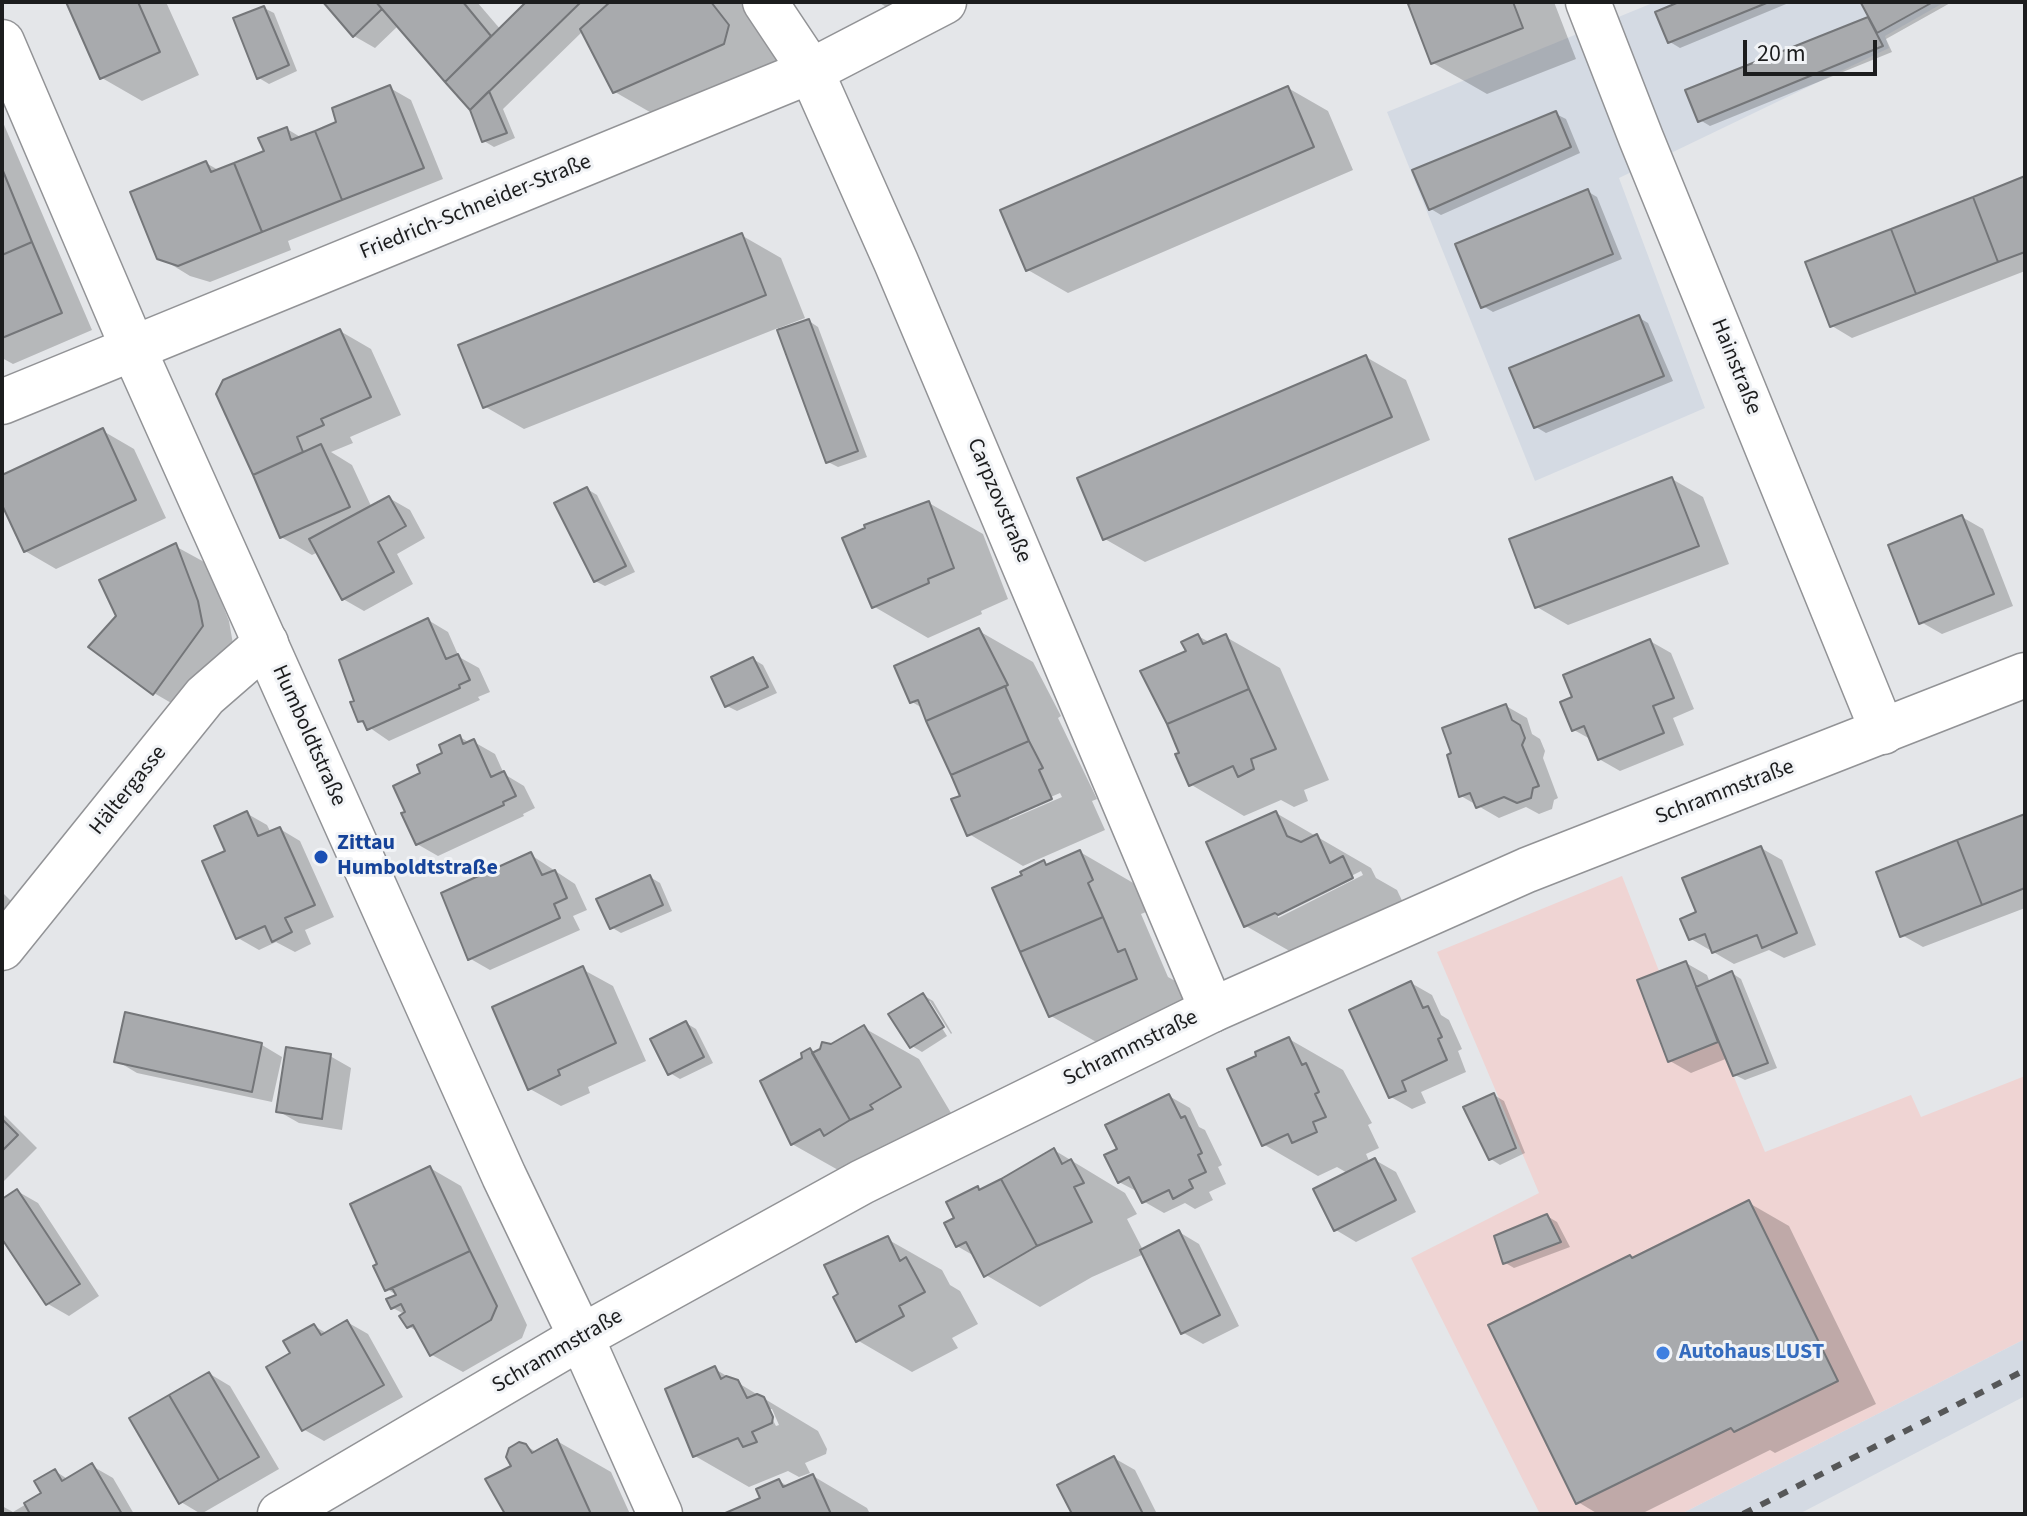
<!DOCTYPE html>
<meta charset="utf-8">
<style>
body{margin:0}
#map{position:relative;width:2027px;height:1516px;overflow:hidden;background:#e4e6e9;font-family:"Source Sans 3",sans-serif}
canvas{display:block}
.frame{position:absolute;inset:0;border:4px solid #1c1d1e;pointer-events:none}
.scale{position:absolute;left:1743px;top:40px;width:134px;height:36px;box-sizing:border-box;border:4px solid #1c1d1e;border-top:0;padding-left:10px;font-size:24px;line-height:28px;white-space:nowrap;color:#1c1d1e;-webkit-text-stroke:6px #f1f3f6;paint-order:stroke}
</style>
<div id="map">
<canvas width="2027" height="1516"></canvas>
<div class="frame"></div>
<div class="scale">20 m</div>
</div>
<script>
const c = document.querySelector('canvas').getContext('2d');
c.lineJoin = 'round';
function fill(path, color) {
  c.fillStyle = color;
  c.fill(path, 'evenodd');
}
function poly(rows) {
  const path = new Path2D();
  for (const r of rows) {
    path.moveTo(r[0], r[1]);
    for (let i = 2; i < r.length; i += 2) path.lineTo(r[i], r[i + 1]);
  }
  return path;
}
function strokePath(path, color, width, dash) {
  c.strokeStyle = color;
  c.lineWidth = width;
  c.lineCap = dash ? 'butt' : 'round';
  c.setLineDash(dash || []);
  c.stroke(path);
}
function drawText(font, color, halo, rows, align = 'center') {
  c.font = font + ' "Source Sans 3",sans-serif';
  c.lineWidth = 6;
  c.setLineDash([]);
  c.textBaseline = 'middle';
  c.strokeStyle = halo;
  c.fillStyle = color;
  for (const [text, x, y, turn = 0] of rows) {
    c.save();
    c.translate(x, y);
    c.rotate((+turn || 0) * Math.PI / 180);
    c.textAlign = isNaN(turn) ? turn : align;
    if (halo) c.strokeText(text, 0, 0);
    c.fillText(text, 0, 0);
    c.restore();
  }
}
const commercial = poly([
 [1622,876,1659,971,1686,961,1765,1152,1911,1095,1921,1117,2025,1076,2025,1339,1681,1514,1540,1514,1411,1258,1539,1193,1437,952]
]);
const built = poly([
 [1655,2,1945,2,1885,36,1889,48,1619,178,1705,408,1535,481,1387,112],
 [2025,1339,2025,1396,1799,1514,1681,1514]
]);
const shadow = poly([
 [68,2,166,2,199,75,142,101,102,78],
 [325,2,477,2,501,30,530,2,740,2,783,58,669,123,615,92,583,31,503,109,515,138,494,147,484,141,471,108,399,25,375,48,354,36],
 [878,2,916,2,893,11],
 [1419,2,1554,2,1576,59,1487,94,1433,63],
 [1684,2,1791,2,1680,48,1670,42],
 [1868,2,1952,2,1886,39,1892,52,1710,126,1700,120,1688,92,1871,18],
 [264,8,274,13,297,71,269,84,259,78],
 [390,88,411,100,443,179,288,241,291,250,210,282,190,276,159,257,206,163,220,171,266,152,287,129,302,138,339,123],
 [1288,88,1328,111,1353,170,1068,293,1028,270],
 [1556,114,1566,119,1580,153,1441,215,1431,209],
 [2,120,92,330,13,364,2,358],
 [2025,178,2025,271,1852,338,1832,326],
 [1587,191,1597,197,1622,259,1493,312,1483,306],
 [741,235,781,258,805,318,779,328,780,331,809,321,818,327,867,457,838,467,828,462,778,328,524,429,484,406],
 [1638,317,1648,323,1673,381,1546,433,1536,427],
 [340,331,371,349,401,415,350,437,353,443,331,452,352,465,372,508,389,498,410,510,425,538,397,554,413,584,364,611,343,599,318,552,312,555,281,537,218,394],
 [1366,357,1406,380,1430,440,1145,562,1105,539],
 [103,431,134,449,166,518,56,569,25,551,2,500,2,477],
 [1672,479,1703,497,1729,564,1568,625,1537,607],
 [587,489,597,495,635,572,605,586,595,581],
 [929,503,983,534,1008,599,981,611,982,614,928,638,873,606],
 [1962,517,1983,529,2013,606,1942,634,1921,622],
 [175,546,206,563,229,621,233,644,185,711,154,693],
 [428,620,448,632,459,657,479,668,490,692,478,697,480,700,389,741,360,721,341,661],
 [979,631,1033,662,1061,716,1058,718,1097,799,1092,801,1105,830,1023,866,969,834,962,797,924,709,912,702],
 [1060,793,1062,797,1009,820,1009,815],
 [1198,636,1211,643,1226,637,1280,668,1329,780,1304,790,1308,801,1294,807,1281,800,1244,816,1190,784,1181,754,1189,652],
 [1650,641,1671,653,1694,709,1673,718,1684,745,1620,771,1599,759,1592,740,1574,730,1574,698],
 [753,659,763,665,777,693,737,711,727,706],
 [1506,706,1527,718,1532,734,1540,739,1545,751,1543,758,1558,798,1554,800,1552,809,1539,814,1526,807,1499,818,1461,796],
 [460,737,470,743,474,742,495,754,504,774,524,786,535,808,523,814,524,816,438,856,417,844,408,813,423,774],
 [246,813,267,825,271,833,280,829,300,841,334,917,305,930,311,944,295,952,276,942,259,950,238,938,227,852],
 [1276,813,1371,868,1376,878,1397,890,1406,909,1300,957,1246,926],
 [1361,871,1363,875,1278,918,1278,913],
 [2025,817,2025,908,1923,947,1902,935],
 [1761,848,1782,860,1816,945,1784,958,1769,950,1734,964,1691,939,1698,913],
 [1080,852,1135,884,1146,912,1141,914,1168,977,1179,983,1191,1011,1105,1047,1051,1016,1025,876,1044,863,1049,866],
 [531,855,575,884,587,910,573,916,580,930,490,970,469,958],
 [650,877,660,883,672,911,621,933,611,927],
 [2,892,12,902,2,912],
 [1686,963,1707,975,1710,983,1732,973,1741,979,1777,1068,1745,1080,1735,1075,1728,1058,1691,1073,1670,1061],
 [582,969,613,986,646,1061,588,1087,590,1093,561,1106,530,1089],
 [1411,983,1432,995,1441,1015,1449,1020,1462,1049,1458,1051,1466,1072,1421,1092,1426,1103,1412,1109,1391,1097],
 [923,995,933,1001,952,1033,951,1034,930,1001,925,1001,947,1036,922,1052,912,1046],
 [126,1015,262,1045,282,1057,272,1102,137,1073,117,1061],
 [686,1023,696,1029,713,1063,680,1079,670,1073],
 [864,1028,919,1059,954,1118,847,1175,792,1144,805,1059,810,1051,815,1054],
 [1289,1039,1343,1070,1372,1123,1368,1125,1379,1148,1366,1154,1370,1163,1375,1160,1396,1172,1416,1212,1356,1242,1336,1230,1349,1174,1337,1167,1318,1176,1263,1144],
 [330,1056,351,1068,342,1130,299,1123,278,1111],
 [1494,1095,1504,1101,1525,1153,1500,1165,1491,1159],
 [1169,1096,1190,1108,1199,1127,1205,1130,1222,1165,1218,1167,1226,1184,1209,1192,1213,1200,1195,1209,1185,1203,1164,1213,1143,1201,1140,1193,1119,1182,1119,1150],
 [2,1113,37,1148,2,1183],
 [1054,1150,1125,1193,1137,1214,1127,1219,1143,1250,1179,1232,1199,1244,1239,1326,1203,1344,1182,1332,1144,1254,1092,1277,1040,1307,986,1275,976,1257,957,1246,957,1219,978,1189,981,1191],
 [430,1168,461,1186,527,1325,522,1338,463,1372,432,1355,420,1333,408,1326,404,1314,393,1308,398,1296,387,1289],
 [17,1191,38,1203,99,1296,69,1316,48,1304,2,1235,2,1202],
 [1749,1203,1789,1226,1876,1404,1775,1453,1770,1450,1641,1514,1598,1514,1578,1502,1634,1259],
 [1547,1216,1557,1222,1570,1247,1514,1268,1504,1262],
 [887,1239,942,1270,950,1285,960,1291,978,1324,952,1338,958,1348,912,1372,857,1340],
 [347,1322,368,1334,403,1397,324,1441,303,1429,314,1326,328,1334],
 [715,1369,818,1431,827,1449,826,1454,805,1463,810,1473,799,1477,788,1471,749,1487,695,1456],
 [767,1409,772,1409,779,1425,776,1426],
 [210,1374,230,1386,279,1469,201,1514,181,1502],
 [557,1441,611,1472,630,1514,507,1514,513,1467,526,1446,538,1453],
 [1114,1458,1135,1470,1157,1514,1074,1514],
 [92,1466,113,1478,134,1514,2,1514,2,1506,13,1512,43,1494,55,1471,69,1480],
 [813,1476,867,1508,870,1514,727,1514,763,1499,779,1481,789,1487]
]);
const building = poly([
 [66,2,138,2,160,52,100,79,66,2],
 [323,2,376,2,382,9,353,37,323,2],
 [376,2,463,2,491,36,445,82,376,2],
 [526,2,581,2,470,110,445,82,526,2],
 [610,2,711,2,729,25,724,44,613,93,580,29,610,2],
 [1413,2,1513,2,1523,28,1431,64,1408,4,1413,2],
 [1679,2,1769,2,1668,43,1655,12,1679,2],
 [1863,2,1933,2,1877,33,1861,3,1863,2],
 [264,6,289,65,257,79,233,18,264,6],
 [1868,17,1883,46,1698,122,1685,90,1868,17],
 [390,85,424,168,342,200,315,131,336,122,332,108,390,85],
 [1288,86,1314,147,1026,271,1000,210,1288,86],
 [489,91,507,133,482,142,470,110,489,91],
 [1556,111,1571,147,1429,210,1412,170,1556,111],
 [287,127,291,140,315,131,342,200,262,232,234,163,264,151,258,138,287,127],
 [206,161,211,172,234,163,262,232,178,266,157,259,130,192,206,161],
 [3,171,32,242,2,255,2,172,3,171],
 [2025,176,2025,252,1998,262,1973,197,2025,176],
 [1588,189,1613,254,1481,308,1455,244,1588,189],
 [1973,197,1998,262,1916,294,1891,229,1973,197],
 [1891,229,1916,294,1830,327,1805,262,1891,229],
 [742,233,766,295,483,408,458,345,742,233],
 [32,242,62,313,2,338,2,255,32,242],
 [1639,315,1664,376,1534,428,1509,368,1639,315],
 [809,319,858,451,826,463,777,330,809,319],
 [340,329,371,397,321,419,324,425,297,437,303,452,253,475,216,394,223,380,340,329],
 [1366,355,1392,417,1103,540,1077,478,1366,355],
 [103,428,136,500,24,552,2,505,2,475,103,428],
 [321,444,350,507,280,538,253,475,321,444],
 [1672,477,1699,546,1535,608,1509,539,1672,477],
 [587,487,626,566,594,582,554,503,587,487],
 [389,496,406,526,378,542,394,572,342,600,309,539,389,496],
 [929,501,954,568,928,579,929,583,872,608,842,538,865,528,864,525,929,501],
 [1962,515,1994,594,1919,624,1888,545,1962,515],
 [176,543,198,601,203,626,153,695,88,647,116,616,99,580,176,543],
 [428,618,446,659,458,654,470,680,459,685,460,688,367,730,363,721,358,722,350,702,354,701,339,660,428,618],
 [979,628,1008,685,926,721,918,700,910,703,894,666,979,628],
 [1198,634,1203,644,1226,634,1249,689,1167,724,1140,671,1186,651,1181,642,1198,634],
 [1650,639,1674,698,1653,706,1664,733,1598,760,1584,726,1572,731,1560,702,1572,697,1563,675,1650,639],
 [753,657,768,687,725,707,711,677,753,657],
 [1005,686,1029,741,951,775,926,721,1005,686],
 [1249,689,1276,749,1251,759,1254,769,1238,777,1233,766,1189,786,1175,754,1179,753,1167,724,1249,689],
 [1506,704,1512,720,1520,725,1525,738,1522,745,1539,786,1533,788,1531,798,1517,803,1504,797,1476,808,1470,793,1459,797,1447,755,1451,753,1442,728,1506,704],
 [460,735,463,744,474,739,491,777,504,771,516,796,503,802,504,805,416,845,401,813,405,812,393,786,420,773,417,765,442,753,439,745,460,735],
 [1029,741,1043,768,1039,770,1052,799,967,836,951,799,960,796,951,775,1029,741],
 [247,811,258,836,280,827,315,905,285,918,292,932,272,942,265,926,236,939,202,861,225,851,214,826,247,811],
 [1276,811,1287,836,1301,842,1317,834,1330,863,1343,856,1353,878,1278,915,1275,913,1244,927,1206,842,1276,811],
 [2025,814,2025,888,1982,905,1957,840,2025,814],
 [1957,840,1982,905,1900,937,1876,872,1957,840],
 [1761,846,1797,933,1762,948,1757,935,1712,953,1705,934,1689,940,1680,919,1696,912,1682,878,1761,846],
 [1080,850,1093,880,1088,883,1103,917,1020,952,992,888,1022,875,1020,872,1044,860,1046,865,1080,850],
 [531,852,542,875,555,870,567,898,554,904,560,918,468,960,441,893,531,852],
 [650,875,663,905,610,929,596,899,650,875],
 [1103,917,1118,952,1125,949,1137,979,1049,1017,1020,952,1103,917],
 [1686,961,1718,1042,1668,1062,1637,980,1686,961],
 [583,966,616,1043,558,1070,560,1075,528,1090,492,1007,583,966],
 [1732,971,1768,1063,1733,1076,1696,987,1732,971],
 [1411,981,1423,1008,1428,1006,1442,1037,1438,1039,1447,1060,1402,1081,1406,1091,1389,1098,1349,1010,1411,981],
 [923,993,944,1027,910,1048,888,1014,923,993],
 [125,1012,262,1043,252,1092,114,1062,125,1012],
 [686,1021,704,1057,668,1075,650,1039,686,1021],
 [864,1025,901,1087,870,1105,873,1109,850,1120,812,1053,820,1049,822,1042,831,1044,864,1025],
 [1289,1037,1302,1065,1306,1063,1319,1092,1315,1094,1326,1117,1313,1122,1317,1132,1292,1143,1288,1134,1262,1146,1227,1069,1256,1056,1255,1052,1289,1037],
 [286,1047,331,1054,322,1119,276,1112,286,1047],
 [810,1048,850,1120,824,1136,820,1129,791,1145,760,1081,802,1058,801,1053,810,1048],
 [1494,1093,1516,1148,1489,1160,1463,1107,1494,1093],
 [1169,1094,1181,1118,1185,1116,1202,1153,1198,1155,1206,1172,1189,1180,1193,1188,1173,1199,1169,1190,1142,1203,1129,1177,1118,1183,1104,1155,1117,1149,1105,1125,1169,1094],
 [2,1119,18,1135,2,1151,2,1119],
 [1054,1148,1062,1164,1071,1159,1084,1183,1074,1187,1092,1222,1037,1246,1001,1179,1054,1148],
 [1375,1158,1396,1200,1334,1231,1313,1189,1375,1158],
 [430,1166,470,1251,385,1291,373,1266,377,1264,350,1204,430,1166],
 [1001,1179,1037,1246,984,1277,966,1242,956,1247,944,1223,954,1218,946,1202,978,1186,979,1190,1001,1179],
 [17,1189,80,1284,46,1305,2,1239,2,1199,17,1189],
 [1749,1200,1838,1381,1734,1432,1731,1428,1576,1504,1488,1325,1630,1255,1632,1258,1749,1200],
 [1547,1214,1561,1242,1503,1264,1494,1236,1547,1214],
 [1179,1230,1220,1315,1181,1334,1140,1250,1179,1230],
 [888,1236,900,1261,906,1257,925,1292,899,1306,904,1316,856,1342,833,1297,838,1294,824,1265,888,1236],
 [470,1251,497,1306,491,1320,430,1356,413,1325,407,1328,399,1316,405,1312,401,1304,391,1309,386,1299,396,1295,392,1288,470,1251],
 [347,1320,384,1385,302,1431,266,1367,290,1353,283,1341,314,1324,321,1335,347,1320],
 [715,1366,721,1379,726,1376,738,1380,747,1398,757,1394,764,1397,773,1417,772,1423,752,1432,757,1442,743,1447,738,1438,693,1457,665,1389,715,1366],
 [209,1372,259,1457,219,1480,169,1395,209,1372],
 [169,1395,219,1480,179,1504,129,1418,169,1395],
 [557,1439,591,1514,505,1514,485,1479,511,1466,506,1457,509,1448,519,1442,526,1444,532,1453,557,1439],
 [1114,1456,1143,1514,1072,1514,1057,1485,1114,1456],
 [92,1463,122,1514,30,1514,24,1503,41,1493,34,1481,55,1469,62,1481,92,1463],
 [813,1474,831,1514,723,1514,760,1498,756,1489,779,1479,783,1487,813,1474]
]);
const minor = poly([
 [765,2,811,71,896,262,1212,1010],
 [1588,2,1641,138,1883,732],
 [2,402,811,71,944,2],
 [2,948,205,696,266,643]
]);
const secondary = poly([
 [2,42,133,348,504,1176,581,1337,660,1514],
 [280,1514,581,1337,862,1182,1212,1010,1527,870,2025,675]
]);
const rail = poly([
 [1743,1514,2025,1370]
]);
const markers = [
 [321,857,8,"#1a4fb4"],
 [1663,1353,8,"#3f7fe0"]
];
const streetNames = [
 ["Friedrich-Schneider-Straße",476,208,-22],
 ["Hainstraße",1735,367,68],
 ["Carpzovstraße",998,501,67],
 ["Humboldtstraße",308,736,66],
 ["Hältergasse",129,791,-51],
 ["Schrammstraße",1725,793,-21],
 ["Schrammstraße",1131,1049,-26],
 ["Schrammstraße",558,1352,-30]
];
const transitNames = [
 ["Zittau",337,844],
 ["Humboldtstraße",337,869]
];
const shopNames = [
 ["Autohaus LUST",1679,1353]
];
fill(commercial, '#efd4d3');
fill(built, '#d4dae3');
fill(shadow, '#0003');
fill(building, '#a8aaad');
strokePath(building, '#747679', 2);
strokePath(minor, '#929396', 47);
strokePath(secondary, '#929396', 47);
strokePath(minor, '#fff', 44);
strokePath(secondary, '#fff', 44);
strokePath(rail, '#565758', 6, [10, 10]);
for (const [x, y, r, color] of markers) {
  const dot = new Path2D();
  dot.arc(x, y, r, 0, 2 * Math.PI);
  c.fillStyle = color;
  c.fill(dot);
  strokePath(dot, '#f1f3f6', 3);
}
drawText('22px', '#1c1d1e', '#f1f3f6', streetNames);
drawText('bold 22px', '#164399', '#f1f3f6', transitNames, 'left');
drawText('bold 22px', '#366cbe', '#f1f3f6', shopNames, 'left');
</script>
